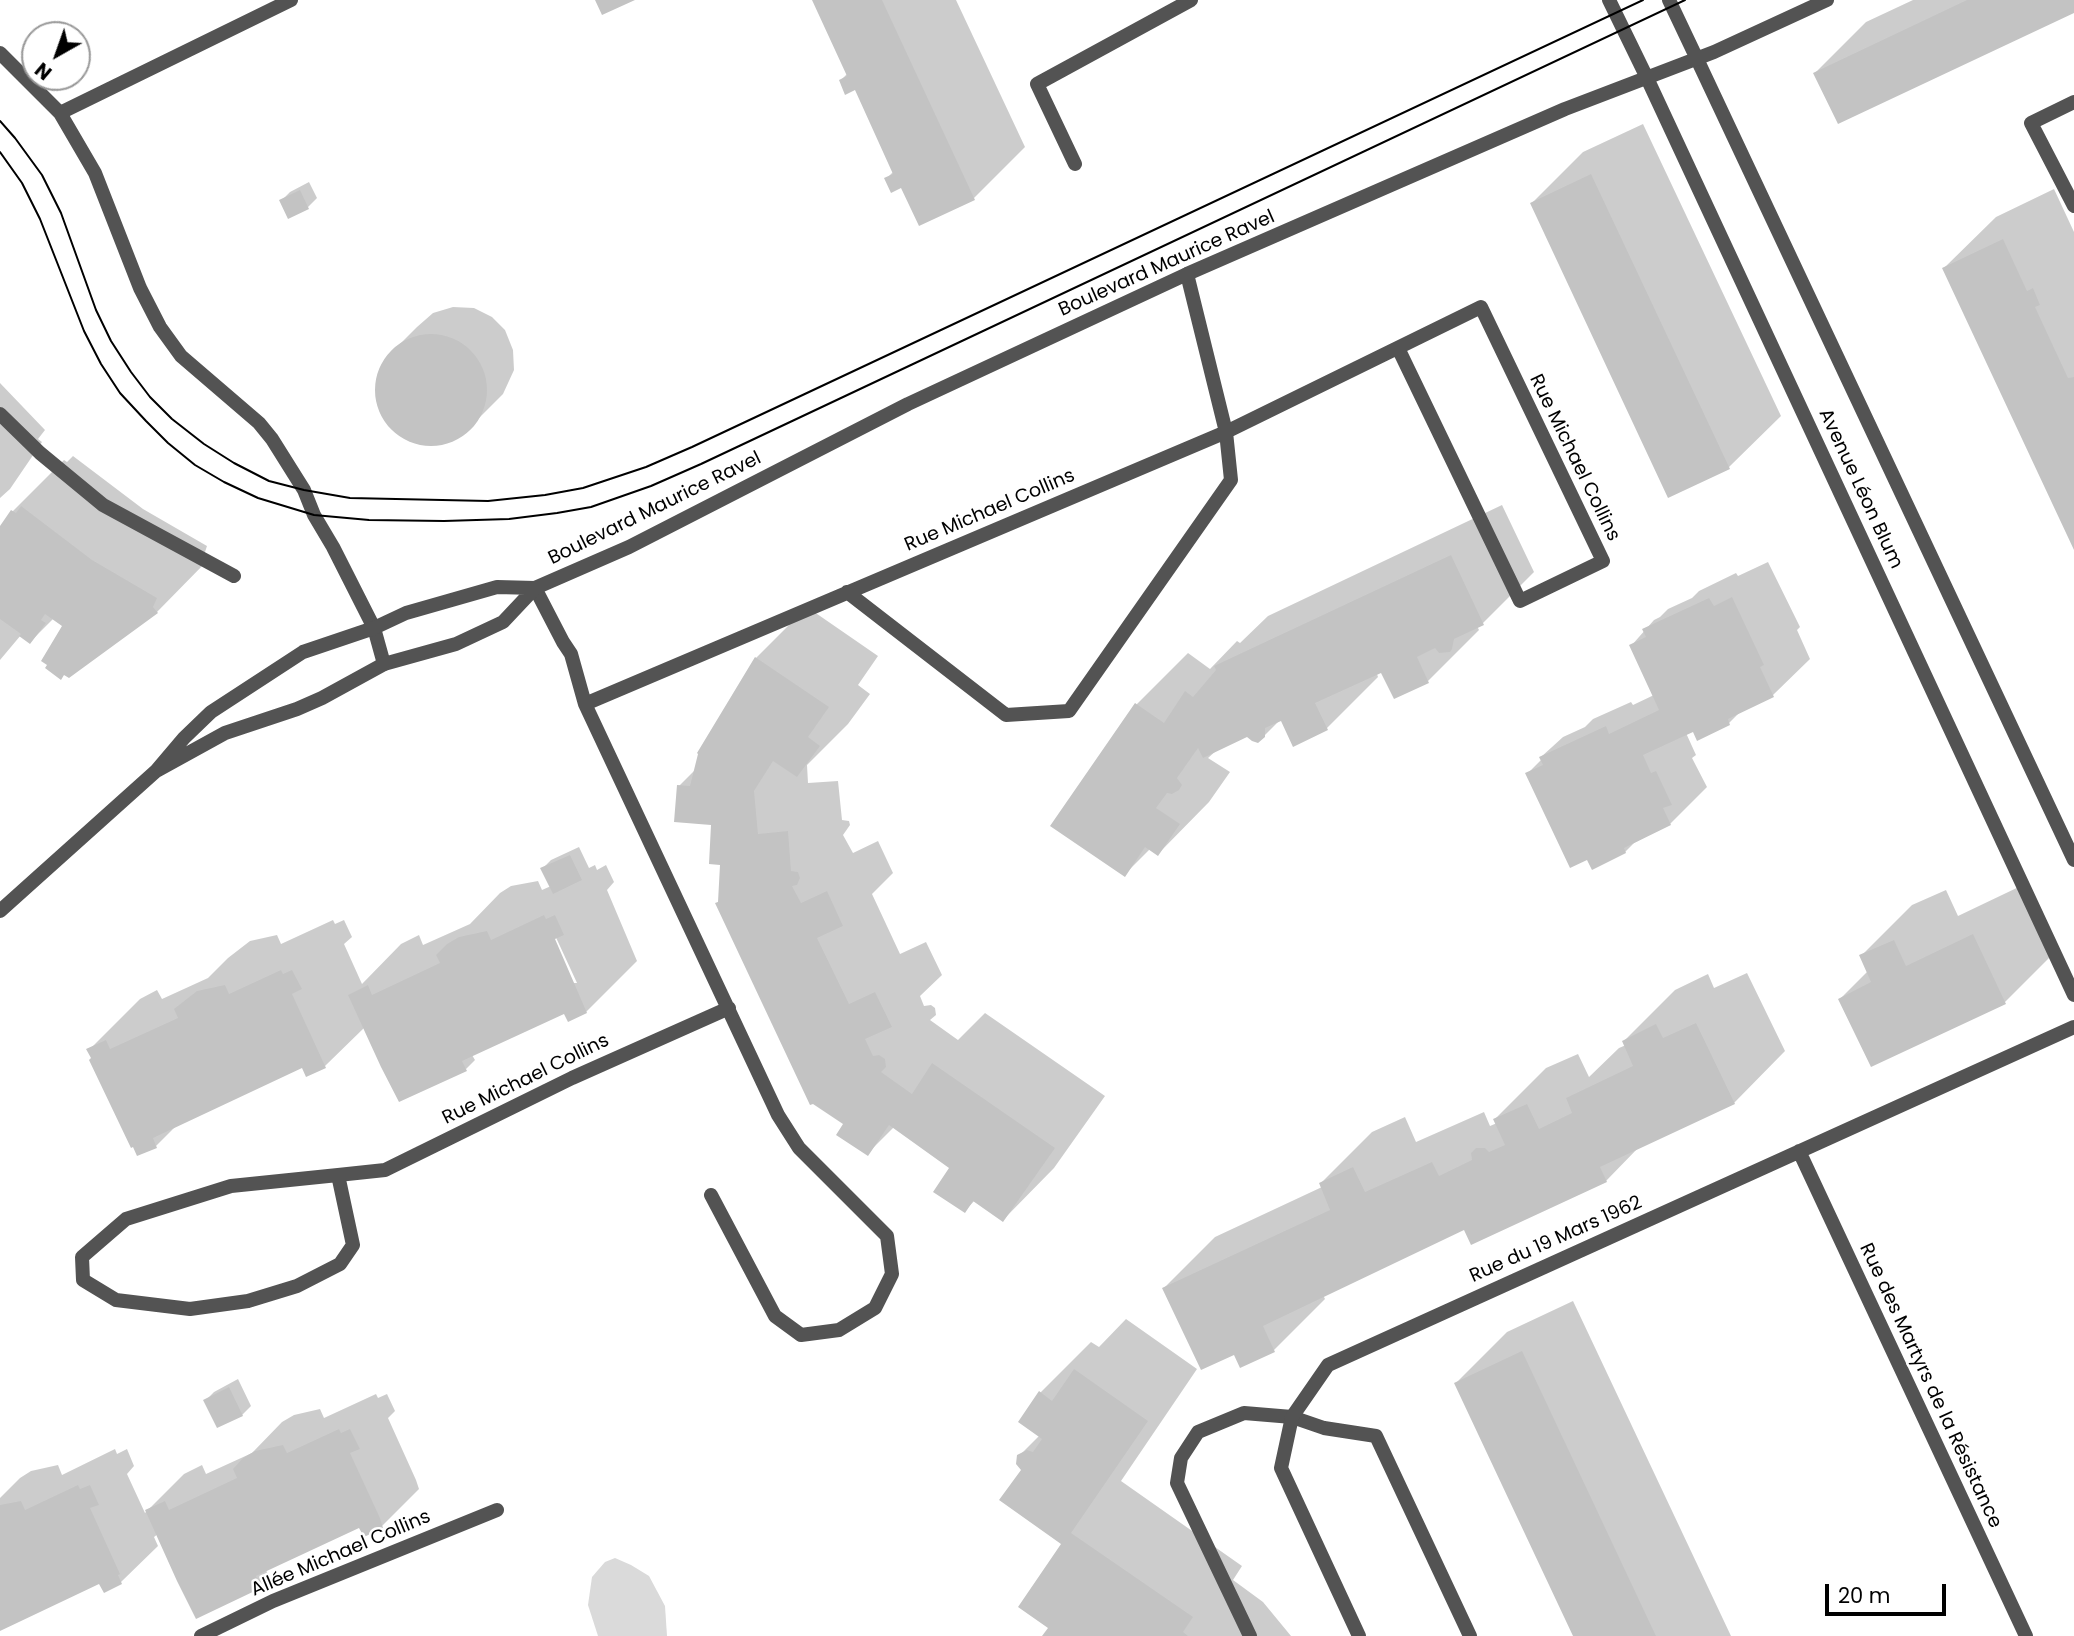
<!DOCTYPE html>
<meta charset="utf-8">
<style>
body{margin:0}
#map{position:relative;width:2074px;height:1636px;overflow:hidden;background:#fff;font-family:Poppins,sans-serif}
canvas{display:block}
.north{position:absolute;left:21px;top:21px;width:70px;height:70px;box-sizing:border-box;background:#fff;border:2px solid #999;border-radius:50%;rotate:220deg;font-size:19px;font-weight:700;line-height:28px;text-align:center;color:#000}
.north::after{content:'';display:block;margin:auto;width:24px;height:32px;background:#000;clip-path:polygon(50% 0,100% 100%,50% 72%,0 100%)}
.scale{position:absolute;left:1825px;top:1584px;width:121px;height:32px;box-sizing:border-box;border:4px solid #000;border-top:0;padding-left:9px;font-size:21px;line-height:24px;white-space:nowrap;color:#000;-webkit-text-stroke:5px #fff;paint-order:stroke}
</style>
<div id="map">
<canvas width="2074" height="1636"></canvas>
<div class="north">N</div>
<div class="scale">20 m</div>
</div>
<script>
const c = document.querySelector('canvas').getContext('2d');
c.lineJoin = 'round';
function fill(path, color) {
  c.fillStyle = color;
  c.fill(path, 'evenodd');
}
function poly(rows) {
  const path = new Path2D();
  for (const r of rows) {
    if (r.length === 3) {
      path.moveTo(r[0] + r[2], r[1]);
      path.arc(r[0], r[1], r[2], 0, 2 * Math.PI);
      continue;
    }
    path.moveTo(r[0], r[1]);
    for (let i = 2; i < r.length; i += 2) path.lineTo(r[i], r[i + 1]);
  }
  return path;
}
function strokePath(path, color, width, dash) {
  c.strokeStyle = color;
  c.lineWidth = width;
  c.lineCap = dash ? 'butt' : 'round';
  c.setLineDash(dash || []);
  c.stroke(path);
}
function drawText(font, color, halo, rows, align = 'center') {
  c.font = font + ' Poppins,sans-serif';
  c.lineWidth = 5;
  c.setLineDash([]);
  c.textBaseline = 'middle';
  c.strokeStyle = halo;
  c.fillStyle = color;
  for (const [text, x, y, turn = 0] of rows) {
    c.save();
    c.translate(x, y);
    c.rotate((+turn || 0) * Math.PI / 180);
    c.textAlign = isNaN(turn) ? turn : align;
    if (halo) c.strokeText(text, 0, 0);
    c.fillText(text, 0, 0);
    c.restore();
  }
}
const green = poly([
 [615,1558,631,1565,649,1576,665,1606,667,1636,598,1636,588,1605,592,1577,605,1562]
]);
const shadow = poly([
 [814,0,956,0,1025,147,974,198,902,186,886,179,894,171,856,88,841,80,848,73],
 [1913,0,2074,0,2074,11,1815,73,1866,22],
 [1643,124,1781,416,1729,467,1669,495,1532,203,1583,152],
 [309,182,317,198,308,207,281,201,290,192],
 [2054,189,2074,232,2074,546,1944,268,1996,217],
 [453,307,474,308,492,317,505,330,513,350,514,370,503,394,474,423,453,440,441,443,418,443,400,435,392,428,382,416,377,395,378,375,389,355,417,327,433,313],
 [0,383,45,430,38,439,42,442,10,489,0,498],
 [73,456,143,509,207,546,204,555,208,560,157,612,64,626,54,618,30,642,21,635,0,660,0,529,13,511,64,460,67,462],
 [1502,505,1534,572,1483,623,1477,626,1479,630,1428,681,1382,671,1377,674,1378,677,1327,728,1294,744,1282,718,1264,736,1248,735,1218,749,1208,758,1230,772,1209,802,1158,854,1151,848,1125,874,1137,704,1188,653,1210,669,1237,641,1240,643,1268,616],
 [1768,562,1800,627,1797,630,1810,659,1773,695,1742,710,1729,723,1701,726,1686,733,1696,755,1692,758,1707,787,1670,824,1634,843,1625,852,1527,774,1542,759,1541,757,1563,737,1585,727,1593,719,1631,702,1633,705,1654,695,1631,646,1654,620,1660,617,1668,609,1692,598,1699,591,1736,573,1738,576],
 [807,607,878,656,858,685,870,694,848,724,807,765,808,783,838,781,842,820,849,821,850,825,843,835,853,853,878,841,893,873,872,894,900,954,926,942,942,975,920,996,924,1006,931,1005,935,1008,936,1015,930,1020,958,1040,985,1013,1105,1096,1054,1168,1003,1220,975,1200,965,1211,951,1167,894,1127,867,1154,846,1124,717,903,720,900,722,863,713,824,679,786,696,769,756,658],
 [579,847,589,868,595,865,597,870,606,865,614,882,607,890,637,961,586,1012,564,1011,472,1055,475,1060,466,1069,365,1027,325,1066,303,1066,178,1124,156,1146,89,1050,140,999,157,990,162,999,208,978,228,958,250,941,277,935,281,944,333,920,335,924,344,920,352,937,344,944,362,984,401,944,419,935,423,945,470,924,500,893,511,886,538,881,542,890,551,886,542,869,551,860],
 [553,931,577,983,573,983,550,932],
 [2025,884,2056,951,2005,1002,1840,999,1868,971,1861,956,1912,905,1946,890,1958,916],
 [1747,973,1785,1051,1734,1103,1639,1147,1606,1181,1465,1228,1323,1295,1325,1299,1274,1350,1235,1352,1164,1288,1215,1237,1322,1187,1321,1183,1372,1132,1405,1117,1416,1142,1484,1112,1490,1126,1497,1123,1495,1119,1546,1068,1578,1054,1589,1077,1619,1048,1626,1045,1624,1041,1675,990,1708,974,1714,988],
 [1573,1301,1731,1636,1575,1636,1456,1383,1507,1332],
 [1126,1319,1197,1369,1121,1481,1242,1566,1233,1580,1263,1602,1291,1636,1044,1636,1050,1628,1064,1543,1023,1470,1019,1456,1039,1436,1040,1393,1091,1342,1099,1347],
 [238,1379,251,1406,242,1415,205,1401,214,1392],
 [376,1394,378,1398,387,1394,395,1411,388,1418,416,1480,419,1489,382,1526,360,1526,266,1570,269,1577,260,1586,158,1534,154,1537,158,1546,121,1582,104,1591,100,1582,0,1629,0,1498,20,1478,31,1471,58,1465,62,1475,115,1449,117,1454,127,1449,134,1466,127,1474,145,1513,184,1474,202,1465,206,1474,252,1453,282,1422,294,1415,320,1409,324,1418]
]);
const building = poly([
 [595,0,635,0,602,15],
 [812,0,882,0,975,200,919,226,901,188,891,193,884,178,893,174,855,90,845,95,839,80,847,76],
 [1967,0,2074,0,2074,13,1838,124,1813,73],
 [1591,174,1730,469,1668,498,1530,203],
 [300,190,309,209,288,219,279,200],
 [2003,239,2027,291,2033,288,2040,305,2035,307,2068,378,2074,377,2074,550,1942,268],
 [431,390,56],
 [21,506,92,560,157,598,153,607,158,613,69,678,64,675,61,680,45,668,47,665,41,661,62,626,45,614,41,620,46,623,30,644,19,636,21,634,0,619,0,526,11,510,16,513],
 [1451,555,1484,625,1454,639,1452,649,1450,652,1439,653,1435,648,1417,657,1429,683,1394,699,1381,673,1315,703,1328,730,1293,747,1281,721,1265,728,1265,737,1258,743,1252,741,1247,737,1203,758,1198,748,1177,778,1182,785,1179,790,1172,794,1167,793,1156,808,1180,824,1158,856,1145,847,1125,877,1050,826,1135,703,1164,723,1185,691,1193,697,1216,670,1214,666],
 [1732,597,1764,665,1760,667,1774,697,1728,719,1730,725,1697,741,1693,732,1643,755,1651,773,1656,771,1672,805,1663,808,1671,825,1624,848,1626,853,1592,870,1587,860,1570,868,1525,773,1543,765,1539,757,1606,726,1609,734,1659,710,1629,645,1646,637,1642,629,1709,598,1714,606],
 [755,657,829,707,808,737,820,746,797,777,773,761,754,791,758,834,788,831,791,871,798,872,800,878,797,885,792,886,801,903,827,891,843,926,817,938,849,1004,875,992,892,1027,865,1039,873,1056,879,1055,885,1059,886,1067,881,1072,912,1094,932,1063,1055,1148,1003,1222,973,1201,965,1213,933,1192,949,1168,889,1125,868,1156,836,1135,843,1124,813,1104,810,1105,715,903,718,902,720,865,709,864,711,825,674,822,677,785,690,786,698,754,697,753],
 [570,855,582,880,553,894,540,868],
 [544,915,546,919,555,915,564,935,555,939,587,1013,568,1022,564,1014,462,1061,467,1071,399,1102,381,1067,348,995,368,985,372,995,440,963,436,955,447,944,459,937,487,931,491,940],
 [1973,934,2006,1004,1871,1067,1838,999,1871,982,1859,955,1894,940,1906,966],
 [281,970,283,974,292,970,302,989,292,994,326,1068,306,1077,302,1068,153,1138,157,1148,137,1156,133,1147,131,1148,89,1060,91,1058,86,1049,106,1040,110,1049,178,1018,174,1009,197,991,225,985,229,994],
 [1696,1023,1735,1104,1600,1167,1607,1182,1471,1245,1464,1230,1263,1326,1275,1352,1240,1368,1234,1355,1201,1370,1162,1288,1330,1210,1319,1183,1353,1167,1365,1192,1432,1162,1439,1176,1472,1160,1471,1153,1476,1148,1485,1148,1489,1152,1505,1145,1493,1119,1527,1104,1539,1129,1572,1113,1566,1098,1633,1066,1622,1041,1656,1024,1663,1038],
 [1522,1351,1656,1636,1573,1636,1454,1383],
 [1074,1369,1148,1421,1071,1533,1193,1617,1183,1632,1188,1636,1042,1636,1048,1628,1018,1607,1061,1544,999,1500,1021,1470,1016,1464,1017,1455,1027,1450,1033,1452,1042,1439,1018,1422,1039,1391,1052,1401],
 [229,1387,243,1416,217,1428,203,1400],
 [339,1429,341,1433,350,1429,360,1449,350,1453,380,1518,383,1528,364,1537,359,1528,256,1576,261,1588,196,1619,177,1581,145,1510,165,1501,169,1510,237,1478,233,1469,243,1458,255,1451,283,1445,287,1453],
 [78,1485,80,1489,90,1485,99,1505,90,1508,120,1574,118,1575,122,1584,104,1593,99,1584,0,1631,0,1505,21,1501,25,1510]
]);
const service = poly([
 [2074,102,2031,123,2074,206],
 [0,414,40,453,103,505,234,576],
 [201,1636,273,1601,497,1510],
 [1250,1636,1177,1483,1181,1458,1198,1432,1244,1413,1292,1417,1324,1428,1376,1436,1470,1636]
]);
const minor = poly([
 [0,53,60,113,95,173,140,288,160,327,181,356,259,423,272,439,304,490,314,515,333,547,374,628,384,664],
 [1697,59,2074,860],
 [1647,78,2074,995],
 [60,113,291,0],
 [1075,164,1037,84,1191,0],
 [535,588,563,642,571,654,585,704,778,1115,799,1148,887,1236,892,1274,875,1308,839,1330,801,1335,775,1316,711,1195],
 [847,592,1006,715,1069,711,1231,480,1226,432,1187,274],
 [585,704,1226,432,1481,307,1603,561,1520,601,1398,348],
 [1799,1151,2026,1636],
 [338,1175,353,1245,340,1264,297,1286,248,1301,190,1309,116,1300,83,1280,82,1257,126,1219,231,1186,338,1175,385,1170,572,1078,729,1008],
 [1359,1636,1281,1468,1292,1417,1328,1365,2074,1027]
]);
const tertiary = poly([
 [1609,0,1647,78],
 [1669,0,1697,59],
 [156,771,225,733,297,709,322,698,384,664,456,644,503,622,535,588,629,547,908,404,1187,274,1565,109,1714,52,1827,0],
 [0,911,156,771,184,738,211,712,303,652,374,628,406,613,497,587,535,588]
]);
const tram = poly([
 [0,121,15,138,42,175,61,213,96,310,111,341,131,372,150,397,172,419,204,444,234,463,269,481,304,490,350,498,488,501,545,495,583,488,646,467,692,447,1643,0],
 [0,152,22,183,40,219,84,331,101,364,120,393,146,421,168,443,195,465,224,482,258,498,314,515,369,520,444,521,509,519,557,513,591,507,651,486,701,464,1685,0]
]);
const streetNames = [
 ["Boulevard Maurice Ravel",1167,264,-24],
 ["Rue Michael Collins",1574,458,64],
 ["Avenue Léon Blum",1860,489,65],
 ["Boulevard Maurice Ravel",655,509,-26],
 ["Rue Michael Collins",990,511,-23],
 ["Rue Michael Collins",526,1080,-26],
 ["Rue du 19 Mars 1962",1556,1240,-24],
 ["Rue des Martyrs de la Résistance",1930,1386,65],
 ["Allée Michael Collins",341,1554,-23]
];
fill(green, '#dadada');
fill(shadow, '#0003');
fill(building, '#c3c3c3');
strokePath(service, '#535353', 14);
strokePath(minor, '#535353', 14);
strokePath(tertiary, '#535353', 14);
strokePath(tram, '#000', 2);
drawText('19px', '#000', '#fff', streetNames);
</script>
